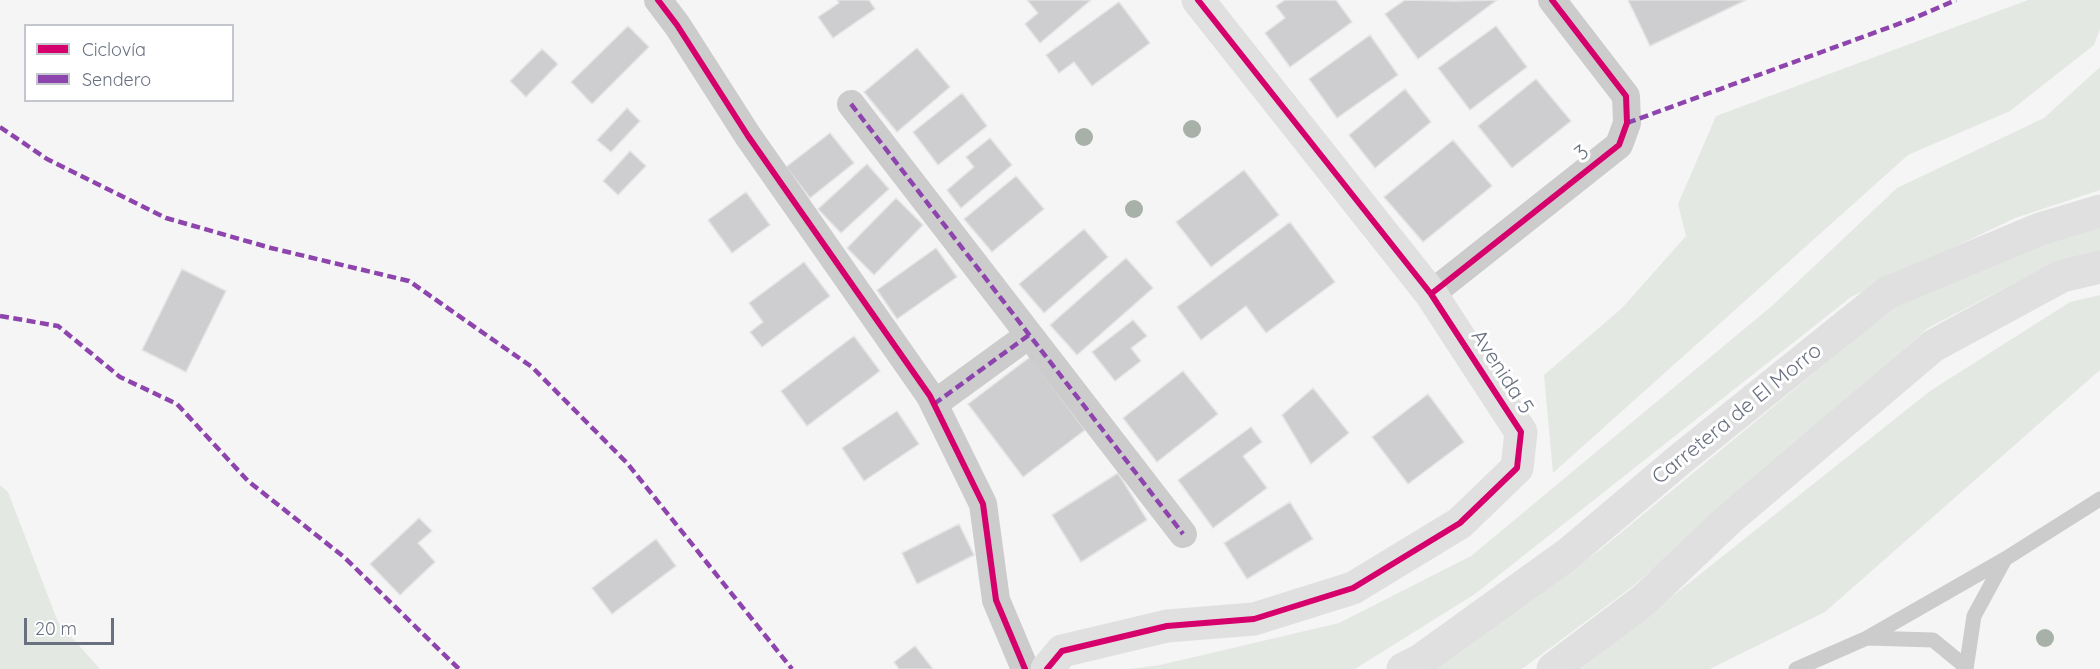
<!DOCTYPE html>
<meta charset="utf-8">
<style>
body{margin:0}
#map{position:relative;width:2100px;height:669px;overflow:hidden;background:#f5f5f5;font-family:Quicksand,sans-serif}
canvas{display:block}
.legend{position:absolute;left:24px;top:24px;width:210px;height:78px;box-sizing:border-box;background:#fff;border:2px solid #c3c6cd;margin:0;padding:8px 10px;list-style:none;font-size:18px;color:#697181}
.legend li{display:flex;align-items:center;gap:12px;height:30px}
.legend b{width:30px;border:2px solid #c3c6cd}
.scale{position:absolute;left:24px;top:618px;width:90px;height:27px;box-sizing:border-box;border:3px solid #697181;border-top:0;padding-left:8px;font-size:18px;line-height:21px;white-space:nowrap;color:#697181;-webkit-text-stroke:4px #fff;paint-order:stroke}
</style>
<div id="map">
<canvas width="2100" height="669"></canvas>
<ul class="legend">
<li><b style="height:8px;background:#d6006c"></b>Ciclovía</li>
<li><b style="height:8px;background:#8e44ad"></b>Sendero</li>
</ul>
<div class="scale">20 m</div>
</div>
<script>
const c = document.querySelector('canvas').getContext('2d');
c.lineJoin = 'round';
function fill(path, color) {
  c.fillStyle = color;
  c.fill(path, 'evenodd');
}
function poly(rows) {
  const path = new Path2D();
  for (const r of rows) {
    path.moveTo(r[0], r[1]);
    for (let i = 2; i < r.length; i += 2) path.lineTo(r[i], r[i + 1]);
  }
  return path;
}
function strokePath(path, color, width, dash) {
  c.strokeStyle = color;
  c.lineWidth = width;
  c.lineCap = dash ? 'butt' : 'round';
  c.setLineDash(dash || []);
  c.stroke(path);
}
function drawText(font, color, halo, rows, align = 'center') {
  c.font = font + ' Quicksand,sans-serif';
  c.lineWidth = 6;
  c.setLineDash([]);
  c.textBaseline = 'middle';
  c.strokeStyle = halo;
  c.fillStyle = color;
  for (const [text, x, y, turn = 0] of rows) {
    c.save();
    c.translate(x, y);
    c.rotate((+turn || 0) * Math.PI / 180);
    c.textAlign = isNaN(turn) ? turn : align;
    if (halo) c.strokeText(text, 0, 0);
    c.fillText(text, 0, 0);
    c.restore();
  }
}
const green = poly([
 [2028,0,2100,0,2100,29,2094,45,2010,111,1908,155,1553,473,1544,375,1622,308,1686,236,1678,204,1716,116],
 [2100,67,2100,190,2015,218,1851,297,1475,594,1355,669,1129,669,1160,665,1339,623,1471,556,1773,305,1897,188,2044,118],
 [2100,226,2100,251,2053,263,1928,328,1632,587,1522,669,1434,669,1600,550,1895,306,2047,241],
 [2100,295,2100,370,1825,612,1710,669,1581,669,1930,391,2070,302],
 [0,485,8,492,58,622,100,669,0,669]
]);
const building = poly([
 [837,0,869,0,875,9,833,38,818,17,839,3,837,0],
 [1027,0,1091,0,1040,43,1025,24,1038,13,1027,0],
 [1285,0,1336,0,1352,22,1290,67,1265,33,1285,18,1276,6,1285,0],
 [1405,0,1455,1,1497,0,1418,59,1385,14,1405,0],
 [1628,0,1746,0,1650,46,1628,0],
 [1119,2,1150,43,1092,86,1074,62,1059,73,1046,55,1119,2],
 [628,26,649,47,592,104,571,82,628,26],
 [1496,26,1527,67,1470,110,1438,68,1496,26],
 [1370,35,1398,75,1337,118,1309,79,1370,35],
 [917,48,950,87,897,132,864,92,917,48],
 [542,49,558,64,526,97,510,81,542,49],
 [1536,79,1571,121,1512,168,1478,126,1536,79],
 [1405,89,1431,122,1375,168,1349,135,1405,89],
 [962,93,987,126,938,165,913,132,962,93],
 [627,108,640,121,611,152,597,140,627,108],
 [830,133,854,163,810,198,786,167,830,133],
 [990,138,1012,165,961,208,947,190,974,167,966,157,990,138],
 [1453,140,1492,186,1423,242,1384,197,1453,140],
 [630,151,646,166,618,195,603,181,630,151],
 [867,164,889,189,841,233,818,209,867,164],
 [1244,170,1279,215,1211,267,1176,222,1244,170],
 [1016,176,1044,209,992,252,964,219,1016,176],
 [746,192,770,225,732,253,708,220,746,192],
 [896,198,923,225,874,275,847,248,896,198],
 [1290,222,1335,282,1266,333,1246,306,1201,340,1177,307,1290,222],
 [1084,229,1108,257,1044,313,1019,284,1084,229],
 [936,248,957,277,897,319,877,290,936,248],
 [1126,258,1153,288,1077,355,1050,325,1126,258],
 [804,262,830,296,762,347,750,332,763,322,749,303,804,262],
 [182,269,226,291,186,372,142,350,182,269],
 [1133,320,1147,336,1131,348,1141,361,1115,381,1092,352,1133,320],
 [854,336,880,371,807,426,781,391,854,336],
 [1030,357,1085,430,1023,477,968,404,1030,357],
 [1183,371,1218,414,1157,462,1123,418,1183,371],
 [1313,388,1349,433,1311,464,1282,415,1313,388],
 [1428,394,1464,442,1408,484,1372,437,1428,394],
 [897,411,919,444,864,481,842,448,897,411],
 [1251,427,1262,442,1243,456,1267,488,1213,528,1178,480,1251,427],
 [1118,473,1147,520,1081,562,1052,515,1118,473],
 [1290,502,1313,539,1247,579,1224,543,1290,502],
 [419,518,432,531,418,543,435,562,400,595,370,564,419,518],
 [959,524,974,555,917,584,902,553,959,524],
 [656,539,676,566,612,614,592,588,656,539],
 [915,646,933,669,899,669,894,662,915,646]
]);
const lane = poly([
 [1867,638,1933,640,1966,667],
 [1796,669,1867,638,2005,559,2100,499],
 [1966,669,1974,616,2005,559]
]);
const street = poly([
 [658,0,677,25,748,136,930,396,983,504,996,600,1025,669],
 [851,104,1183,534],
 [1431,294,1619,145,1627,123,1626,96,1552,0],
 [934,404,1029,335]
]);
const secondary = poly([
 [1047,669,1062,651,1167,626,1254,619,1353,588,1460,523,1517,468,1521,432,1431,294,1198,0]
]);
const primary = poly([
 [1403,669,1421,660,1568,554,1678,461,1887,293,2040,229,2100,211],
 [1553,669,1644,600,1728,520,1933,346,2062,276,2100,267]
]);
const quiet = poly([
 [851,104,1183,534],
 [1627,123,1912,19,1956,0],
 [0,127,47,159,166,218,271,248,409,281,532,367,627,463,792,669],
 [0,316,58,326,120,377,177,404,248,481,344,557,459,669],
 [934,404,1029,335]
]);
const cycleway = poly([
 [658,0,677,25,748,136,930,396,983,504,996,600,1025,669],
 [1431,294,1619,145,1627,123,1626,96,1552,0],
 [1047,669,1062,651,1167,626,1254,619,1353,588,1460,523,1517,468,1521,432,1431,294,1198,0]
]);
const trees = [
 [1192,129],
 [1084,137],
 [1134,209],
 [2045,638]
];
const streetNames = [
 ["3",1582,153,-38],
 ["Avenida 5",1502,372,57],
 ["Carretera de El Morro",1737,414,-39]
];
fill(green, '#e4e8e3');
fill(building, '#ceced0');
strokePath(building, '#e4e4e4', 1.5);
strokePath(lane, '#cccccd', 15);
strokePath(street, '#cccccd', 28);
strokePath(secondary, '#e0e0e1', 33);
strokePath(primary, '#e0e0e1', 33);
strokePath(quiet, '#8e44ad', 4.5, [9, 4.5]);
strokePath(cycleway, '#d6006c', 6);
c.fillStyle = '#a7b1a7';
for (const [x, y] of trees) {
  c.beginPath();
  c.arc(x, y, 9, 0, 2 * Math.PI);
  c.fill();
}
drawText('21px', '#697181', '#fff', streetNames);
</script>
